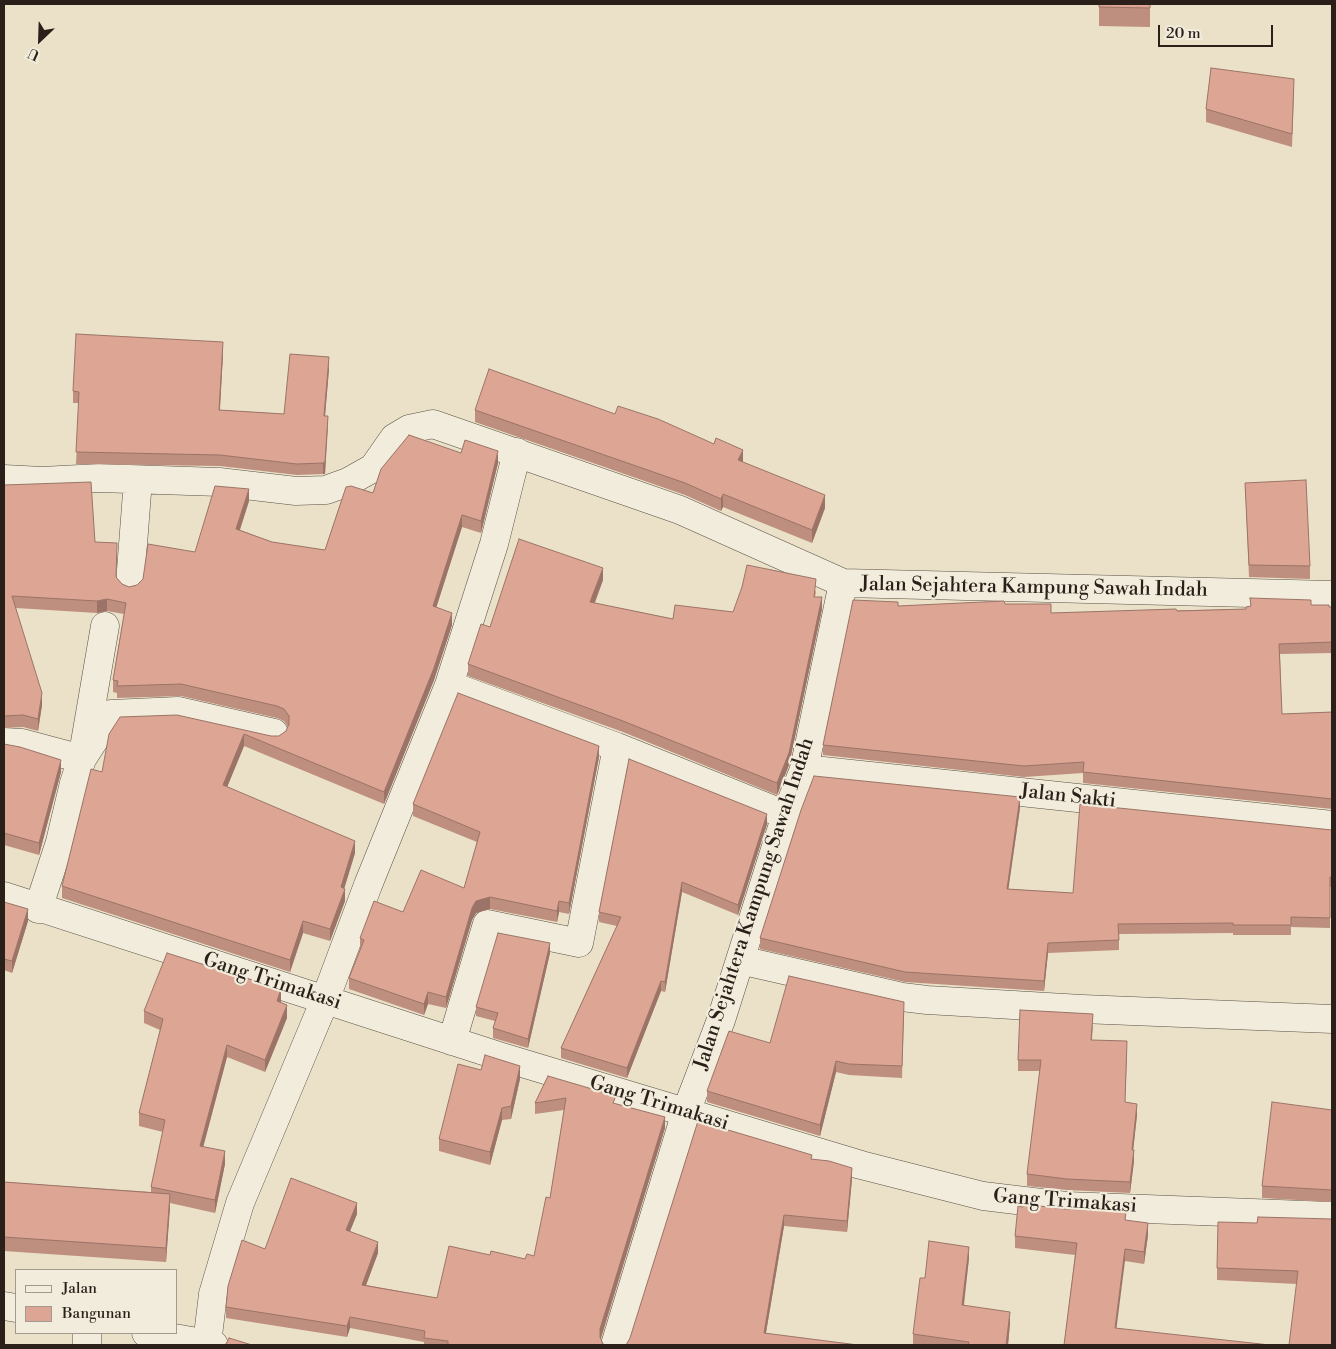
<!DOCTYPE html>
<style>
body{margin:0}
#map{position:relative;width:1336px;height:1349px;overflow:hidden;background:#eae1c8;font-family:"Libre Bodoni",serif}
canvas{display:block}
.frame{position:absolute;inset:0;border:5px solid #2b1f1a;pointer-events:none}
.legend{position:absolute;left:15px;top:1269px;width:162px;height:65px;box-sizing:border-box;background:#f1ecdb;border:1px solid #a29a8e;margin:0;padding:6px 9px;list-style:none;font-size:15px;color:#2b1f1a}
.legend li{display:flex;align-items:center;gap:10px;height:25px}
.legend b{width:25px;border:1px solid #a29a8e}
.north{position:absolute;left:15px;top:15px;width:50px;height:50px;-webkit-text-stroke:4px #f1ecdb;paint-order:stroke;rotate:204deg;font-size:14px;font-weight:700;line-height:20px;text-align:center;color:#2b1f1a}
.north::after{content:'';display:block;margin:auto;width:18px;height:22px;background:#2b1f1a;clip-path:polygon(50% 0,100% 100%,50% 72%,0 100%)}
.scale{position:absolute;left:1158px;top:25px;width:115px;height:22px;box-sizing:border-box;border:2px solid #2b1f1a;border-top:0;padding-left:6px;font-size:15px;line-height:18px;white-space:nowrap;color:#2b1f1a;-webkit-text-stroke:4px #f1ecdb;paint-order:stroke}
</style>
<div id="map">
<canvas width="1336" height="1349"></canvas>
<div class="frame"></div>
<ul class="legend">
<li><b style="height:6px;background:#f1ecdb"></b>Jalan</li>
<li><b style="height:14px;background:#dda593"></b>Bangunan</li>
</ul>
<div class="north">U</div>
<div class="scale">20 m</div>
</div>
<script>
const c = document.querySelector('canvas').getContext('2d');
c.lineJoin = 'round';
function poly(rows) {
  const path = new Path2D();
  for (const r of rows) {
    path.moveTo(r[0], r[1]);
    for (let i = 2; i < r.length; i += 2) path.lineTo(r[i], r[i + 1]);
  }
  return path;
}
function strokePath(path, color, width, dash) {
  c.strokeStyle = color;
  c.lineWidth = width;
  c.lineCap = dash ? 'butt' : 'round';
  c.setLineDash(dash || []);
  c.stroke(path);
}
function fill(path, color) {
  c.fillStyle = color;
  c.fill(path, 'evenodd');
}
function drawText(font, color, halo, rows, align = 'center') {
  c.font = font + ' "Libre Bodoni",serif';
  c.lineWidth = 4.5;
  c.setLineDash([]);
  c.textBaseline = 'middle';
  c.strokeStyle = halo;
  c.fillStyle = color;
  for (const [text, x, y, turn = 0] of rows) {
    c.save();
    c.translate(x, y);
    c.rotate((+turn || 0) * Math.PI / 180);
    c.textAlign = isNaN(turn) ? turn : align;
    if (halo) c.strokeText(text, 0, 0);
    c.fillText(text, 0, 0);
    c.restore();
  }
}
const street = poly([
 [4,479,42,481,99,478,219,482,296,491,326,490,348,482,373,468,394,438,409,429,433,424,680,510,843,583,1332,595],
 [130,583,138,480],
 [449,685,617,747,786,815],
 [4,742,22,743,82,759,74,783,60,842,38,909],
 [84,748,105,626],
 [82,759,111,714,178,711,274,733],
 [804,769,1332,825],
 [4,896,502,1057,861,1165,983,1196,1066,1206,1332,1216],
 [740,960,902,997,927,1000,1082,1009,1332,1019],
 [452,1041,487,924,579,943,617,747],
 [4,1306,16,1308],
 [87,1333,87,1345],
 [146,1333,214,1345],
 [207,1344,213,1294,240,1203,325,1000,368,885,449,685,494,544,517,452],
 [615,1345,686,1112,721,1020,786,815,804,769,843,583]
]);
const wall = poly([
 [1099,4,1150,4,1150,27,1099,26],
 [1294,91,1292,147,1206,122,1206,109],
 [223,354,220,410,284,414,329,369,325,416,328,428,325,474,323,474,297,475,220,466,76,464,79,403,73,403,73,391],
 [475,410,615,414,743,462,825,508,812,543,723,507,721,511,685,495,475,422],
 [461,453,498,463,481,533,462,527,436,607,452,625,434,680,384,804,244,746,227,787,355,853,344,889,345,901,330,941,303,933,290,972,62,898,62,886,102,772,120,717,271,736,279,736,286,731,288,727,284,721,277,718,181,696,117,698,117,693,113,692,113,680,124,614,107,611,97,613,16,608,42,705,38,731,23,727,4,728,4,485,95,542,116,578,122,584,129,587,137,585,195,552,249,501,240,530,272,542,325,550,373,493],
 [1245,483,1310,566,1310,579,1249,577],
 [603,580,595,603,673,619,733,612,816,591,815,597,822,609,789,765,777,795,623,732,468,676,468,664,490,627],
 [1005,604,1051,613,1246,609,1311,605,1332,607,1332,653,1280,654,1282,714,1332,712,1332,809,1083,783,1083,773,1024,777,823,755,823,745,898,606],
 [4,744,61,772,39,855,4,845],
 [599,757,569,914,559,912,557,922,490,909,476,913,472,920,446,1008,428,1004,424,1015,349,989,349,978,360,950,360,938,403,912,464,888,477,842,413,816,413,804],
 [1020,808,1008,889,1073,893,1332,830,1332,887,1330,887,1330,928,1291,927,1291,935,1233,935,1233,933,1119,934,1119,950,1048,953,1044,991,905,982,760,949,760,938],
 [767,824,738,915,682,892,665,992,661,991,627,1078,561,1058,561,1048,617,926,599,922,599,912],
 [4,902,28,921,12,973,4,970],
 [550,953,528,1048,493,1038,493,1028,495,1021,476,1016,476,1007],
 [281,1002,287,1018,265,1072,227,1057,203,1147,225,1164,215,1213,170,1203,166,1262,4,1251,4,1182,151,1192,151,1187,163,1132,139,1126,139,1113,160,1030,144,1023,144,1011],
 [904,1013,902,1078,849,1075,836,1072,820,1136,707,1102,707,1091,770,1043],
 [1093,1025,1092,1040,1127,1052,1125,1103,1137,1115,1133,1150,1134,1161,1130,1193,1067,1190,1027,1186,1027,1174,1040,1071,1018,1071,1018,1060],
 [548,1076,616,1104,665,1128,601,1339,603,1344,605,1345,424,1345,424,1342,350,1328,347,1337,226,1318,226,1307,265,1249,357,1214,350,1231,378,1253,366,1285,437,1298,490,1255,525,1259,534,1256,550,1198,564,1110,535,1114,535,1103],
 [520,1079,511,1119,502,1120,490,1165,439,1151,439,1139],
 [1332,1110,1332,1202,1262,1198,1262,1186],
 [812,1159,852,1179,847,1232,784,1226,766,1333,626,1345],
 [1023,1207,1126,1220,1148,1235,1144,1264,1125,1261,1064,1345,1075,1255,1015,1248,1015,1236],
 [1332,1219,1297,1284,1217,1280,1217,1268,1257,1223],
 [969,1258,964,1306,1010,1323,1008,1345,913,1345,913,1334,925,1278]
]);
const shadedWall = poly([
 [223,342,223,354,219,422,219,410],
 [329,357,329,369,324,428,324,416],
 [328,416,325,474,323,474,323,463],
 [743,450,743,463,738,460],
 [498,451,498,463,481,533,481,521],
 [249,489,249,501,236,541,236,529],
 [723,494,723,507,721,511,721,499],
 [825,495,825,508,812,543,812,530],
 [462,515,462,527,433,618,433,606],
 [603,568,603,580,590,614,590,602],
 [822,597,822,609,789,765,777,795,777,783],
 [107,599,107,611,97,613,97,601],
 [452,613,452,625,434,680,384,804,384,792],
 [42,693,42,705,38,731,38,719],
 [244,734,244,746,223,797,223,785],
 [599,746,599,757,569,914,569,903],
 [61,760,61,772,39,855,39,843],
 [1020,797,1020,808,1007,899,1007,889],
 [767,814,767,824,738,915,738,905],
 [355,841,355,853,341,899,341,887],
 [682,882,682,892,665,992,665,982],
 [345,889,345,901,330,941,330,929],
 [490,897,490,909,476,913,472,920,446,1008,446,997,472,908,476,901],
 [559,901,559,912,557,922,557,911],
 [28,909,28,921,12,973,12,961],
 [303,921,303,933,290,972,290,960],
 [550,943,550,953,528,1048,528,1039],
 [1048,943,1048,953,1044,991,1044,981],
 [661,981,661,991,627,1078,627,1068],
 [281,989,281,1002,277,1013,277,1001],
 [428,992,428,1004,424,1015,424,1004],
 [287,1005,287,1018,265,1072,265,1060],
 [227,1045,227,1057,200,1159,200,1146],
 [836,1061,836,1072,820,1136,820,1125],
 [520,1066,520,1079,511,1119,511,1106],
 [1137,1104,1137,1115,1132,1161,1132,1150],
 [502,1108,502,1120,490,1165,490,1152],
 [665,1117,665,1128,600,1340,600,1329],
 [1134,1150,1134,1161,1130,1193,1130,1182],
 [225,1151,225,1164,215,1213,215,1200],
 [852,1168,852,1179,847,1232,847,1221],
 [170,1194,170,1208,166,1262,166,1248],
 [357,1203,357,1214,346,1241,346,1230],
 [784,1215,784,1226,764,1344,764,1333],
 [1148,1223,1148,1235,1144,1264,1144,1252],
 [378,1242,378,1253,362,1296,362,1285],
 [969,1247,969,1258,962,1317,962,1305],
 [1125,1249,1125,1261,1115,1340,1115,1328],
 [1010,1312,1010,1323,1008,1345,1006,1345],
 [350,1317,350,1328,347,1337,347,1326]
]);
const building = poly([
 [1099,4,1150,4,1150,8,1099,7,1099,4],
 [1211,68,1294,79,1292,134,1206,109,1211,68],
 [76,334,223,342,219,410,284,414,290,354,329,357,324,416,328,416,325,462,323,463,297,464,220,455,76,452,79,392,73,391,76,334],
 [489,369,615,414,618,406,658,419,714,444,716,438,743,450,738,460,825,495,812,530,723,494,721,499,685,483,475,410,489,369],
 [409,435,461,453,465,440,498,451,481,521,462,515,433,606,452,613,434,668,384,792,244,734,223,785,355,841,341,887,345,889,330,929,303,921,290,960,62,886,91,769,102,772,109,734,120,717,177,715,271,736,279,736,286,731,289,724,289,716,284,709,277,706,181,684,117,686,118,681,113,680,126,603,107,599,97,601,12,596,42,693,38,719,23,715,4,716,4,485,91,482,95,542,117,543,116,577,122,584,129,587,137,585,143,579,148,544,195,552,215,486,249,489,236,529,272,542,325,550,346,487,351,486,373,493,381,469,409,435],
 [1306,480,1310,566,1249,565,1245,483,1306,480],
 [519,539,603,568,590,602,673,619,675,605,733,612,742,587,747,565,816,579,814,597,822,597,789,753,777,783,623,721,468,664,481,624,490,627,519,539],
 [1250,598,1311,600,1311,605,1329,605,1329,607,1332,607,1332,642,1279,644,1282,714,1332,712,1332,799,1083,772,1084,762,1024,766,823,745,853,600,898,602,898,606,1004,601,1005,604,1051,604,1051,613,1176,609,1177,611,1246,609,1246,607,1251,606,1250,598],
 [458,693,599,746,569,903,559,901,557,911,490,897,476,901,472,908,446,997,428,992,424,1004,349,978,364,940,360,938,374,901,403,912,421,870,464,888,480,832,413,804,458,693],
 [4,744,20,747,61,760,39,843,4,833,4,744],
 [629,759,767,814,738,905,682,882,665,982,661,981,627,1068,561,1048,621,917,599,912,629,759],
 [814,776,1020,797,1007,889,1073,893,1080,804,1332,830,1332,877,1330,877,1330,918,1291,917,1291,925,1233,925,1233,923,1118,924,1119,940,1048,943,1044,981,905,972,760,938,801,810,814,776],
 [4,902,28,909,12,961,4,959,4,902],
 [498,933,550,943,528,1039,493,1028,498,1013,476,1007,498,933],
 [167,953,281,989,277,1001,287,1005,265,1060,227,1045,200,1146,225,1151,215,1200,151,1187,165,1120,139,1113,163,1019,144,1011,167,953],
 [789,976,904,1002,902,1066,849,1064,836,1061,820,1125,707,1091,729,1031,770,1043,789,976],
 [1020,1010,1093,1014,1091,1040,1127,1041,1125,1102,1137,1104,1132,1150,1134,1150,1130,1182,1067,1179,1027,1174,1041,1060,1018,1060,1020,1010],
 [485,1055,520,1066,511,1106,502,1108,490,1152,439,1139,458,1064,481,1070,485,1055],
 [548,1076,616,1096,613,1103,665,1117,600,1329,600,1337,603,1344,605,1345,448,1345,448,1341,424,1338,425,1331,350,1317,347,1326,226,1307,228,1286,242,1240,265,1249,291,1178,357,1203,346,1230,378,1242,362,1285,437,1298,449,1246,490,1255,491,1251,525,1259,527,1254,534,1256,546,1197,550,1198,566,1098,535,1103,548,1076],
 [1272,1102,1332,1110,1332,1190,1262,1186,1272,1102],
 [698,1121,812,1155,811,1159,829,1161,852,1168,847,1221,784,1215,764,1333,858,1345,626,1345,630,1338,698,1121],
 [4,1182,170,1194,166,1248,4,1237,4,1182],
 [1023,1204,1065,1209,1126,1212,1125,1220,1148,1223,1144,1252,1125,1249,1115,1328,1270,1345,1064,1345,1077,1243,1015,1236,1018,1206,1023,1207,1023,1204],
 [1258,1217,1332,1219,1332,1345,1289,1345,1298,1271,1217,1268,1218,1222,1257,1223,1258,1217],
 [929,1241,969,1247,962,1305,1010,1312,1006,1345,968,1345,969,1342,913,1334,920,1278,925,1278,929,1241],
 [229,1338,252,1345,224,1345,226,1344,229,1338]
]);
const streetNames = [
 ["Jalan Sejahtera Kampung Sawah Indah",1034,588,1],
 ["Jalan Sakti",1068,797,6],
 ["Jalan Sejahtera Kampung Sawah Indah",755,904,-72],
 ["Gang Trimakasi",272,982,18],
 ["Gang Trimakasi",659,1104,17],
 ["Gang Trimakasi",1065,1202,4]
];
strokePath(street, '#5b5046', 29);
strokePath(street, '#f1ecdb', 28);
fill(wall, '#be8e7e');
fill(shadedWall, '#9b7467');
fill(building, '#dda593');
strokePath(building, '#9b7467', 1);
drawText('20px', '#2b1f1a', '#f1ecdb', streetNames);
</script>
